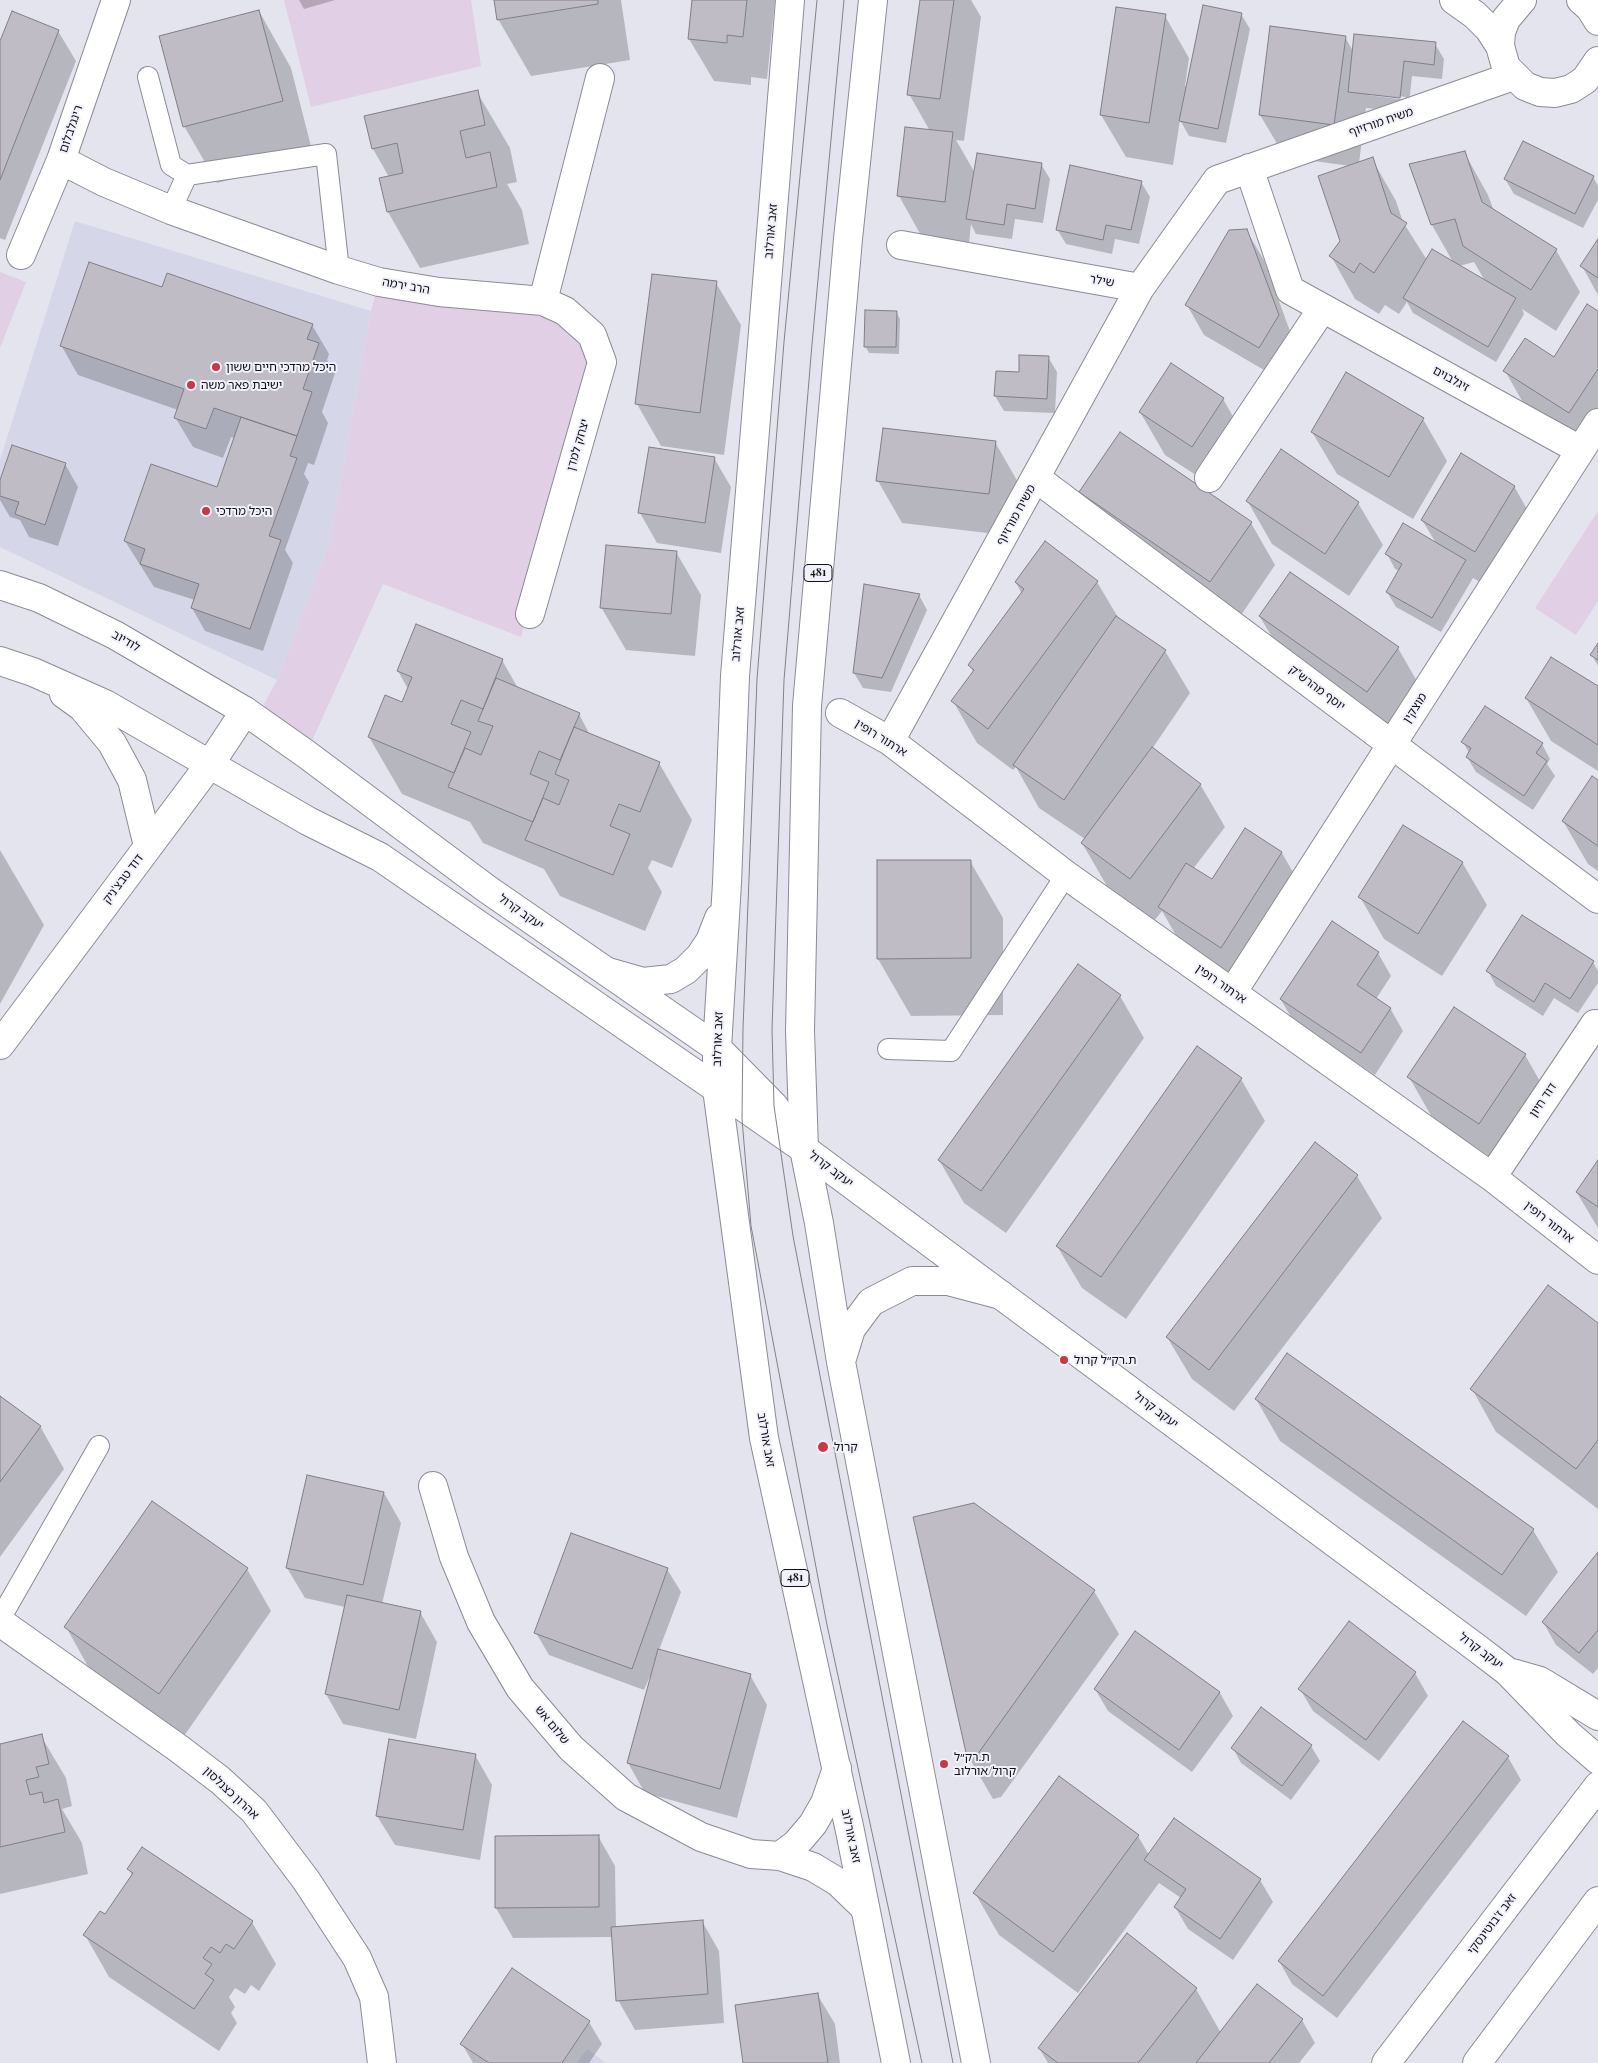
<!DOCTYPE html>
<meta charset="utf-8">
<style>
body{margin:0}
canvas{display:block;background:#e3e4ee}
</style>
<canvas width="1598" height="2063"></canvas>
<script>
const c = document.querySelector('canvas').getContext('2d');
c.lineJoin = 'round';
function fill(path, color) {
  c.fillStyle = color;
  c.fill(path, 'evenodd');
}
function poly(rows) {
  const path = new Path2D();
  for (const r of rows) {
    path.moveTo(r[0], r[1]);
    for (let i = 2; i < r.length; i += 2) path.lineTo(r[i], r[i + 1]);
  }
  return path;
}
function strokePath(path, color, width, dash) {
  c.strokeStyle = color;
  c.lineWidth = width;
  c.lineCap = dash ? 'butt' : 'round';
  c.setLineDash(dash || []);
  c.stroke(path);
}
function drawText(font, color, halo, rows, align = 'center') {
  c.font = font + ' "Playfair Display","Noto Sans Hebrew",serif';
  c.lineWidth = 4;
  c.setLineDash([]);
  c.textBaseline = 'middle';
  c.strokeStyle = halo;
  c.fillStyle = color;
  for (const [text, x, y, turn = 0] of rows) {
    c.save();
    c.translate(x, y);
    c.rotate((+turn || 0) * Math.PI / 180);
    c.textAlign = isNaN(turn) ? turn : align;
    if (halo) c.strokeText(text, 0, 0);
    c.fillText(text, 0, 0);
    c.restore();
  }
}
const built = poly([
 [75,221,371,311,330,542,277,680,0,547,0,460],
 [587,2049,606,2063,577,2063]
]);
const green = poly([
 [284,0,471,0,481,66,311,107],
 [0,272,26,282,0,348],
 [379,282,543,301,602,362,521,637,383,584,306,754,256,719,277,680,330,542,371,311],
 [1598,511,1598,601,1576,635,1535,608]
]);
const shadow = poly([
 [299,0,335,0,304,9],
 [495,0,621,0,630,60,531,76,498,19],
 [694,0,775,0,767,79,751,77,751,85,714,81,689,39],
 [922,0,971,0,981,17,964,141,956,140,975,173,1041,164,1050,179,1043,223,1015,219,1012,239,976,234,971,224,969,243,923,239,899,196,930,131,909,94],
 [259,11,291,68,314,158,217,183,184,126],
 [1241,14,1250,29,1226,143,1189,136,1180,120,1173,165,1126,157,1101,115,1165,16,1189,58,1185,86,1187,86],
 [58,31,76,61,5,240,0,238,0,45],
 [1345,37,1353,51,1435,44,1444,59,1442,79,1412,76,1408,112,1366,108,1359,163,1372,159,1396,201,1403,222,1427,260,1454,264,1432,225,1411,165,1464,152,1488,195,1494,211,1556,250,1580,292,1556,331,1522,309,1524,314,1496,362,1413,313,1407,302,1399,314,1385,305,1379,314,1355,299,1331,256,1341,241,1350,166,1285,157,1260,115],
 [1368,93,1406,97,1406,100,1368,95],
 [1474,262,1485,281,1459,266],
 [477,92,510,148,517,182,507,184,522,210,529,244,420,268,388,212,389,177,373,149],
 [1593,177,1598,186,1598,200,1583,228,1514,194,1505,179],
 [1141,182,1150,197,1139,244,1115,239,1112,254,1066,244,1057,229],
 [1246,230,1264,260,1295,345,1276,377,1204,335,1187,305],
 [1598,241,1598,295,1582,266],
 [716,283,741,325,724,455,661,446,637,404],
 [163,289,312,325,329,354,327,360,335,373,322,412,328,423,314,465,308,463,304,474,309,482,285,550,293,563,263,651,205,631,192,608,195,600,154,587,125,541,217,488,234,438,231,437,223,458,193,447,175,417,178,410,78,375,61,345],
 [896,312,900,319,899,354,869,353,865,346],
 [1598,313,1598,449,1594,455,1529,413,1505,371,1554,359],
 [1048,357,1057,372,1055,413,1004,411,995,396,997,372,1020,373],
 [1223,399,1247,441,1216,488,1165,455,1140,412],
 [1423,419,1447,461,1413,519,1337,474,1312,432],
 [995,442,1019,484,1013,536,902,523,878,481],
 [714,458,731,487,721,553,657,543,640,513],
 [65,464,78,487,58,546,29,537,20,520,10,517,0,500,0,484],
 [1514,486,1538,529,1500,594,1473,578,1441,632,1396,607,1387,592,1399,571,1395,569,1387,554,1436,543,1422,520],
 [1080,492,1251,523,1275,565,1235,624,1105,534],
 [1248,502,1358,503,1383,545,1349,596,1272,544],
 [676,552,701,595,695,656,626,650,601,607],
 [1097,582,1119,619,1165,651,1190,693,1152,749,1200,784,1225,827,1193,869,1212,881,1245,830,1282,853,1306,895,1246,989,1184,949,1162,911,1154,921,1107,886,1082,843,1085,839,1039,808,1016,767,1013,770,977,743,953,701,974,673,969,665,1022,594,1016,583],
 [919,595,927,610,891,692,863,688,854,673],
 [1260,617,1398,648,1422,690,1392,733,1285,659],
 [1598,645,1598,666,1592,655],
 [502,660,519,690,579,714,590,735,659,763,692,820,672,868,652,860,648,868,662,892,645,931,560,896,544,869,483,843,470,822,402,794,369,737,403,703,408,689,398,671],
 [1598,688,1598,771,1551,741,1526,698],
 [1463,742,1542,744,1550,759,1547,764,1555,776,1533,810,1476,772,1467,757,1469,753],
 [1598,782,1598,871,1588,864,1563,821],
 [0,850,44,925,0,1004],
 [970,861,1003,918,1003,1015,911,1016,878,959],
 [1462,862,1487,905,1442,976,1384,939,1360,897],
 [1378,953,1391,976,1376,999,1390,1008,1403,1031,1375,1075,1294,1022,1281,1000],
 [1593,962,1598,971,1598,983,1578,1013,1554,998,1543,1016,1496,986,1488,971],
 [1120,996,1144,1038,1006,1233,964,1203,939,1160],
 [1525,1055,1549,1097,1504,1166,1433,1119,1409,1077],
 [1241,1079,1265,1121,1126,1319,1082,1288,1057,1246],
 [1598,1162,1598,1228,1577,1193],
 [1357,1176,1382,1218,1234,1411,1192,1379,1167,1337],
 [1598,1324,1598,1509,1496,1432,1472,1389],
 [0,1398,40,1426,64,1469,0,1557],
 [1256,1399,1533,1530,1558,1572,1526,1616,1280,1441],
 [384,1493,401,1523,382,1604,420,1612,437,1642,416,1739,343,1724,326,1694,345,1607,305,1598,287,1568],
 [974,1504,1094,1591,1119,1634,1001,1797,993,1799,968,1756],
 [1598,1554,1598,1668,1593,1674,1556,1645,1543,1622],
 [247,1569,271,1611,184,1736,90,1670,66,1627],
 [667,1569,681,1592,659,1650,750,1675,767,1705,737,1818,645,1793,628,1763,652,1676,650,1676,644,1690,549,1655,536,1633],
 [1349,1623,1415,1673,1428,1696,1379,1761,1313,1711,1300,1689],
 [1135,1633,1220,1693,1233,1716,1192,1772,1108,1711,1095,1689],
 [41,1736,66,1778,72,1806,62,1809,82,1843,88,1874,0,1894,0,1743,1,1745],
 [1311,1746,1320,1761,1291,1800,1241,1763,1233,1748],
 [475,1755,492,1785,480,1860,395,1845,377,1816],
 [1508,1757,1521,1780,1337,2018,1292,1984,1279,1961],
 [598,1836,615,1866,616,1928,702,1921,719,1951,724,2023,635,2030,618,2000,613,1937,513,1938,496,1908,496,1837],
 [1138,1836,1149,1855,1260,1880,1273,1902,1233,1960,1188,1929,1175,1907,1181,1898,1159,1883,1078,1993,999,1935,975,1893],
 [129,1869,252,1922,276,1964,259,1991,251,1985,245,1994,235,1988,229,1997,235,2007,231,2013,237,2023,219,2051,109,1977,85,1935,105,1916,132,1876],
 [1196,1989,1221,2033,1302,2020,1315,2043,1299,2063,1048,2063,1039,2048],
 [817,1994,835,2024,840,2063,745,2063],
 [589,2022,602,2044,589,2063,473,2063,462,2044]
]);
const building = poly([
 [494,0,598,0,598,4,497,20,494,0],
 [692,0,747,0,743,37,727,35,727,43,688,39,692,0],
 [920,0,954,0,940,99,907,95,920,0],
 [1203,5,1242,13,1218,129,1179,121,1203,5],
 [1116,7,1166,14,1149,123,1100,115,1116,7],
 [259,10,283,101,183,127,159,36,259,10],
 [12,11,59,30,0,180,0,41,12,11],
 [1270,26,1346,36,1334,125,1259,115,1270,26],
 [1354,34,1436,42,1434,65,1404,61,1400,98,1348,92,1354,34],
 [478,90,485,125,460,131,466,158,490,152,497,187,387,212,379,178,403,173,397,143,372,149,364,116,478,90],
 [905,127,953,132,945,202,897,196,905,127],
 [1523,141,1594,176,1575,214,1504,179,1523,141],
 [1465,151,1482,202,1557,249,1531,290,1463,246,1455,219,1431,225,1409,164,1465,151],
 [977,153,1042,163,1035,209,1007,204,1004,225,966,219,977,153],
 [1373,157,1391,213,1407,223,1374,273,1360,263,1354,273,1329,256,1340,241,1318,176,1373,157],
 [1070,165,1142,181,1131,230,1106,225,1103,240,1056,230,1070,165],
 [1247,229,1279,315,1259,348,1185,305,1229,230,1247,229],
 [1598,239,1598,278,1580,266,1598,239],
 [1432,249,1516,298,1488,347,1403,298,1432,249],
 [89,262,162,287,167,273,313,324,307,339,319,343,303,389,312,392,297,436,214,408,206,429,174,418,184,389,60,346,89,262],
 [652,274,717,281,700,413,635,404,652,274],
 [1587,304,1598,311,1598,369,1569,413,1503,371,1525,338,1554,357,1587,304],
 [865,310,897,311,896,347,864,347,865,310],
 [1019,355,1049,356,1047,399,994,396,996,371,1019,372,1019,355],
 [1171,363,1224,398,1192,447,1139,412,1171,363],
 [1346,372,1424,418,1389,477,1311,432,1346,372],
 [241,417,297,436,290,456,297,458,269,536,281,540,250,629,191,608,199,584,140,564,145,549,124,541,151,464,217,487,241,417],
 [883,428,996,441,989,494,876,481,883,428],
 [1120,432,1252,522,1210,582,1079,492,1120,432],
 [12,445,66,463,45,525,15,514,19,502,0,496,0,480,12,445],
 [649,447,715,457,705,523,638,513,649,447],
 [1281,449,1359,502,1325,554,1246,501,1281,449],
 [1461,453,1515,486,1475,552,1421,520,1461,453],
 [1403,523,1466,560,1432,618,1386,592,1402,564,1385,554,1403,523],
 [1045,541,1098,581,988,729,951,701,974,670,968,665,1024,589,1015,582,1045,541],
 [606,545,677,551,671,614,600,608,606,545],
 [1290,572,1399,647,1367,692,1259,616,1290,572],
 [864,584,920,594,882,678,853,673,864,584],
 [1116,616,1166,650,1064,800,1013,765,1116,616],
 [416,624,503,659,483,709,461,700,451,724,471,732,454,773,368,737,385,695,402,702,412,677,397,671,416,624],
 [1598,643,1598,660,1590,655,1598,643],
 [1551,657,1598,686,1598,745,1525,698,1551,657],
 [496,678,580,713,560,760,539,751,530,774,549,782,533,822,448,787,465,748,481,755,493,726,478,721,496,678],
 [1485,706,1543,743,1536,753,1547,761,1524,796,1466,757,1471,748,1461,742,1485,706],
 [574,727,660,762,640,812,619,804,610,826,630,834,613,875,525,840,543,798,559,805,569,780,555,774,574,727],
 [1152,747,1201,784,1130,879,1081,843,1152,747],
 [1592,776,1598,780,1598,846,1562,821,1592,776],
 [1403,825,1463,862,1418,934,1358,897,1403,825],
 [1245,828,1282,852,1221,948,1158,907,1186,863,1212,879,1245,828],
 [877,860,971,860,971,958,877,959,877,860],
 [1522,915,1594,961,1570,999,1545,983,1534,1002,1486,971,1522,915],
 [1332,921,1379,952,1357,985,1391,1008,1361,1053,1280,999,1332,921],
 [1078,964,1121,995,981,1191,938,1160,1078,964],
 [1454,1007,1526,1054,1479,1124,1407,1077,1454,1007],
 [1197,1046,1242,1078,1101,1277,1056,1246,1197,1046],
 [1315,1142,1358,1175,1209,1370,1166,1337,1315,1142],
 [1598,1160,1598,1207,1576,1192,1598,1160],
 [1548,1285,1598,1323,1598,1440,1576,1469,1470,1389,1548,1285],
 [1287,1353,1534,1529,1502,1575,1255,1399,1287,1353],
 [0,1396,41,1426,0,1482,0,1396],
 [307,1475,384,1492,363,1585,286,1568,307,1475],
 [152,1501,248,1568,159,1694,64,1627,152,1501],
 [974,1503,1095,1590,977,1755,967,1757,913,1517,974,1503],
 [571,1533,668,1568,632,1669,534,1633,571,1533],
 [1598,1552,1598,1630,1579,1653,1542,1622,1598,1552],
 [347,1595,421,1611,399,1710,325,1694,347,1595],
 [1349,1621,1416,1672,1366,1740,1298,1689,1349,1621],
 [1135,1631,1220,1692,1179,1750,1094,1689,1135,1631],
 [658,1649,751,1674,720,1789,627,1763,658,1649],
 [1261,1707,1312,1745,1282,1786,1231,1748,1261,1707],
 [1463,1721,1509,1756,1323,1996,1278,1961,1463,1721],
 [42,1734,49,1764,36,1767,39,1777,26,1780,30,1795,42,1792,44,1803,58,1799,65,1832,0,1847,0,1744,42,1734],
 [389,1739,476,1754,463,1830,376,1816,389,1739],
 [1059,1776,1139,1835,1053,1952,973,1893,1059,1776],
 [1174,1818,1261,1879,1220,1939,1174,1907,1186,1889,1144,1860,1174,1818],
 [599,1835,599,1907,495,1908,495,1836,599,1835],
 [142,1847,253,1921,234,1949,226,1944,220,1953,211,1947,203,1958,212,1964,205,1974,214,1980,194,2009,83,1935,100,1911,105,1914,133,1873,127,1869,142,1847],
 [703,1920,708,1994,616,2001,611,1927,703,1920],
 [1127,1933,1197,1988,1138,2063,1058,2063,1038,2048,1127,1933],
 [512,1968,590,2021,562,2063,489,2063,460,2044,512,1968],
 [1257,1984,1303,2019,1269,2063,1196,2063,1257,1984],
 [818,1993,828,2063,743,2063,735,2005,818,1993]
]);
const lane = poly([
 [148,77,171,165,187,175,326,154,339,270],
 [171,210,187,175],
 [888,1049,951,1051,1066,875],
 [0,1619,99,1446]
]);
const street = poly([
 [61,160,104,182,171,210,339,270,379,282,439,292,543,301,565,311,592,335,602,362,530,614],
 [1249,168,1290,290,1580,450],
 [901,245,1140,288,1217,180,1513,76],
 [21,255,61,160,116,0],
 [543,301,600,78],
 [1036,478,1598,899],
 [1209,478,1322,309],
 [840,713,890,741,1066,875,1492,1177,1598,1260],
 [890,741,1140,288],
 [1232,993,1598,423],
 [0,1045,210,764,245,711],
 [1492,1177,1595,1024],
 [433,1486,454,1557,481,1622,520,1688,571,1748,626,1797,701,1837,751,1854,780,1856,813,1867,838,1882,865,1908],
 [0,1622,178,1748,220,1780,254,1811,306,1880,357,1958,374,1997,382,2063],
 [780,1856,796,1844,813,1824,825,1803,837,1768]
]);
const secondary = poly([
 [1454,0,1475,15,1489,29,1500,46],
 [1522,0,1506,19,1501,32,1500,46,1506,67,1525,86,1540,92,1555,93,1571,89,1585,80,1598,61],
 [1581,0,1590,8,1598,21],
 [0,585,39,598,115,635,245,711,306,754,487,889,717,1048,774,1106,793,1133],
 [0,661,33,672,105,704,308,821,380,857,742,1106,804,1149,1478,1649,1508,1672,1568,1734,1598,1760],
 [64,694,82,707,112,743,132,780,148,846],
 [1512,1673,1540,1681,1598,1716],
 [1386,2063,1598,1786],
 [1477,2063,1598,1901]
]);
const primary = poly([
 [790,0,735,676,727,883,717,1048,717,1089,764,1438,850,1831,896,2063],
 [873,0,848,239,807,706,800,1031,804,1149,819,1223,841,1362,976,2063],
 [608,972,643,982,671,979,686,970,700,956,710,941,719,918],
 [842,1358,851,1329,871,1302,912,1281,948,1281,1001,1295]
]);
const tram = poly([
 [817,0,784,342,757,679,743,1028,742,1119,751,1226,827,1625,922,2063],
 [844,0,812,344,784,680,772,1029,774,1106,793,1236,953,2063]
]);
const markers = [
 [216,367,5,"#c83845"],
 [191,385,5,"#c83845"],
 [206,511,5,"#c83845"],
 [1064,1360,5,"#c83845"],
 [823,1447,6,"#c83845"],
 [944,1764,5,"#c83845"]
];
const shields = [
 [818,573,28],
 [795,1578,28]
];
const shieldNames = [
 ["481",818,573],
 ["481",795,1578]
];
const streetNames = [
 ["משיח מורזיוף",1381,122,-19],
 ["רינגלבלום",71,129,-71],
 ["זאב אורלוב",771,231,-85],
 ["שילר",1102,281,10],
 ["הרב ירמה",406,286,10],
 ["זיגלבוים",1451,379,29],
 ["יצחק למדן",578,445,-74],
 ["משיח מורזיוף",1016,515,-61],
 ["זאב אורלוב",738,634,-85],
 ["לודיוב",126,641,30],
 ["יוסף מהרש\"ק",1317,688,37],
 ["מוצקין",1415,708,-57],
 ["ארתור רופין",881,738,32],
 ["דוד טבצ'ניק",123,879,-53],
 ["יעקב קרול",521,912,35],
 ["ארתור רופין",1221,984,35],
 ["זאב אורלוב",718,1039,-88],
 ["דוד חיון",1543,1100,-56],
 ["יעקב קרול",831,1169,37],
 ["ארתור רופין",1549,1222,38],
 ["יעקב קרול",1156,1410,37],
 ["זאב אורלוב",766,1440,80],
 ["יעקב קרול",1481,1651,37],
 ["שלום אש",552,1725,50],
 ["אהרון כצנלסון",231,1793,43],
 ["זאב אורלוב",851,1836,78],
 ["זאב ז'בוטינסקי",1492,1924,-53]
];
const poiNames = [
 ["היכל מרדכי חיים ששון",226,367],
 ["ישיבת פאר משה",201,385],
 ["היכל מרדכי",216,511],
 ["ת.רק״ל קרול",1074,1360],
 ["קרול",834,1447],
 ["ת.רק״ל",954,1757],
 ["קרול/אורלוב",954,1771]
];
fill(built, '#d5d7e8');
fill(green, '#e1cfe5');
fill(shadow, '#0003');
fill(building, '#bfbcc6');
strokePath(building, '#817e87', 1);
strokePath(lane, '#8a8c95', 22);
strokePath(street, '#8a8c95', 30);
strokePath(secondary, '#8a8c95', 30);
strokePath(primary, '#8a8c95', 30);
strokePath(lane, '#fff', 20);
strokePath(street, '#fff', 28);
strokePath(secondary, '#fff', 28);
strokePath(primary, '#fff', 28);
strokePath(tram, '#828289', 1);
for (const [x, y, r, color] of markers) {
  const dot = new Path2D();
  dot.arc(x, y, r, 0, 2 * Math.PI);
  c.fillStyle = color;
  c.fill(dot);
  strokePath(dot, '#f0f1fb', 2);
}
for (const [x, y, w] of shields) {
  const box = new Path2D();
  box.roundRect(x - w / 2, y - 8.5, w, 17, 4);
  c.fillStyle = '#f0f1fb';
  c.fill(box);
  strokePath(box, '#111114', 1);
}
drawText('bold 11px', '#111114', null, shieldNames);
drawText('12px', '#111114', '#f0f1fb', streetNames);
drawText('12px', '#111114', '#f0f1fb', poiNames, 'left');
</script>
